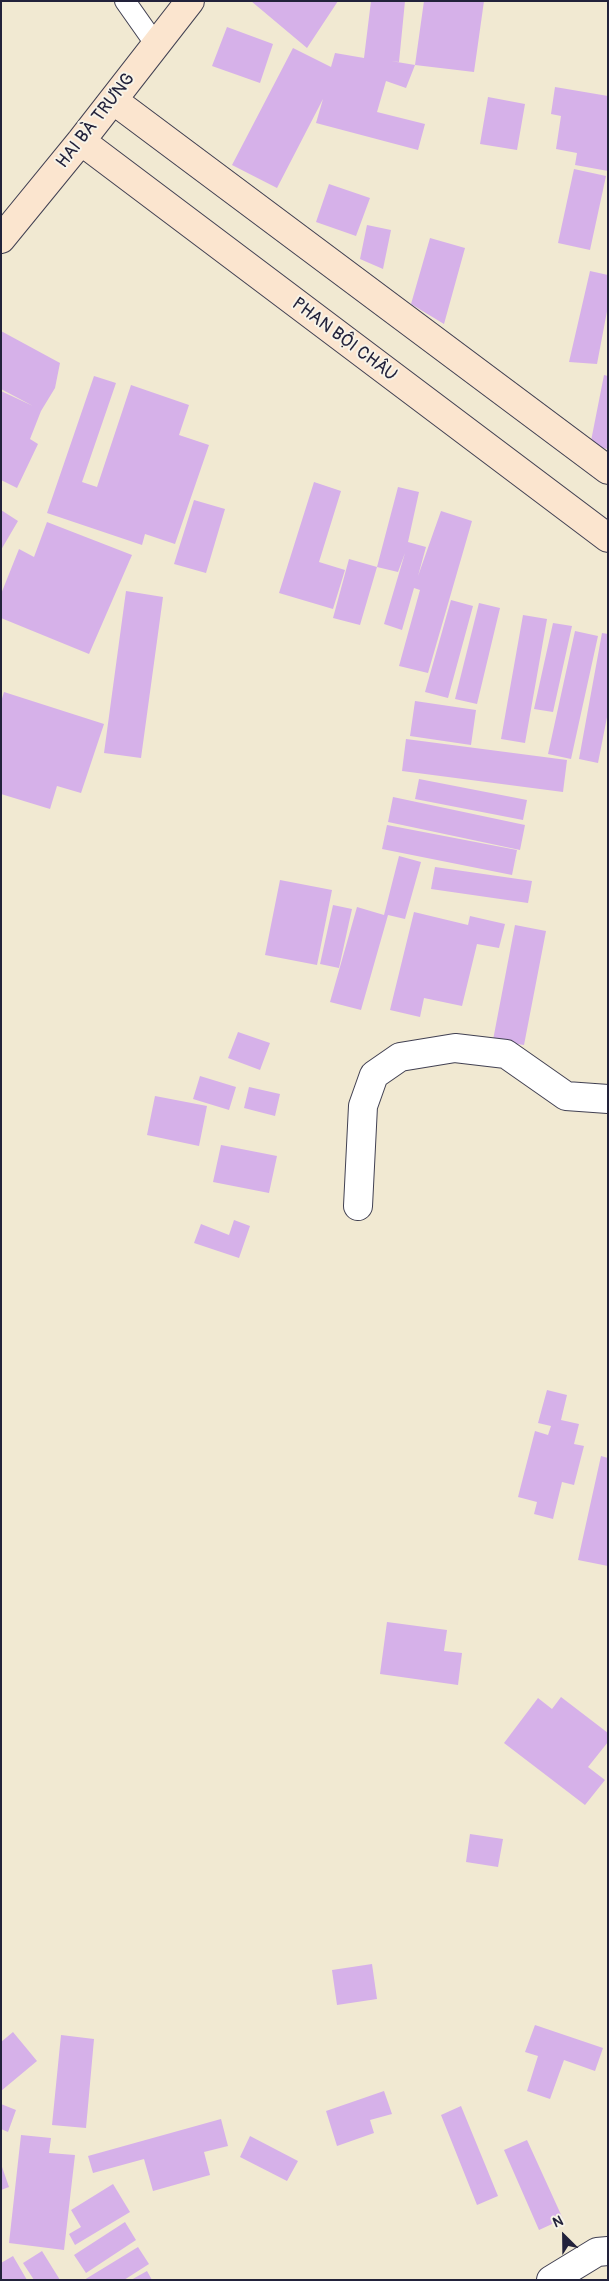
<!DOCTYPE html>
<meta charset="utf-8">
<style>
body{margin:0}
#map{position:relative;width:609px;height:2281px;overflow:hidden;background:#f1e9d2;font-family:Pangolin,sans-serif}
canvas{display:block}
.frame{position:absolute;inset:0;border:2px solid #22223b;pointer-events:none}
.north{position:absolute;left:539px;top:2211px;width:50px;height:50px;-webkit-text-stroke:4px #f7f3e8;paint-order:stroke;rotate:337deg;font-size:14px;font-weight:700;line-height:20px;text-align:center;color:#22223b}
.north::after{content:'';display:block;margin:auto;width:18px;height:22px;background:#22223b;clip-path:polygon(50% 0,100% 100%,50% 72%,0 100%)}
</style>
<div id="map">
<canvas width="609" height="2281"></canvas>
<div class="frame"></div>
<div class="north">N</div>
</div>
<script>
const c = document.querySelector('canvas').getContext('2d');
c.lineJoin = 'round';
function fill(path, color) {
  c.fillStyle = color;
  c.fill(path, 'evenodd');
}
function poly(rows) {
  const path = new Path2D();
  for (const r of rows) {
    path.moveTo(r[0], r[1]);
    for (let i = 2; i < r.length; i += 2) path.lineTo(r[i], r[i + 1]);
  }
  return path;
}
function strokePath(path, color, width, dash) {
  c.strokeStyle = color;
  c.lineWidth = width;
  c.lineCap = dash ? 'butt' : 'round';
  c.setLineDash(dash || []);
  c.stroke(path);
}
function drawText(font, color, halo, rows, align = 'center') {
  c.font = font + ' Pangolin,sans-serif';
  c.lineWidth = 4;
  c.setLineDash([]);
  c.textBaseline = 'middle';
  c.strokeStyle = halo;
  c.fillStyle = color;
  for (const [text, x, y, turn = 0] of rows) {
    c.save();
    c.translate(x, y);
    c.rotate((+turn || 0) * Math.PI / 180);
    c.textAlign = isNaN(turn) ? turn : align;
    if (halo) c.strokeText(text, 0, 0);
    c.fillText(text, 0, 0);
    c.restore();
  }
}
const building = poly([
 [251,1,338,1,307,48],
 [371,1,405,1,399,62,391,61,415,65,406,88,386,81,377,112,425,124,418,150,316,123,323,99,277,188,232,165,293,48,331,67,335,53,364,58],
 [424,1,484,1,474,72,415,65],
 [227,27,273,44,260,83,212,66],
 [555,87,608,96,608,171,575,165,577,153,556,149,561,116,551,114],
 [488,97,525,104,517,150,480,144],
 [574,169,606,176,590,250,558,243],
 [329,184,370,198,356,236,316,222],
 [367,225,391,230,383,269,360,259],
 [430,238,465,248,444,324,411,304],
 [590,271,608,275,608,306,597,364,569,362],
 [1,331,60,363,55,388,41,411,30,439,38,444,17,488,1,480,1,391,33,406,1,389],
 [604,375,608,376,608,449,590,446],
 [94,376,116,383,82,482,97,487,131,385,189,405,179,435,209,445,175,544,145,534,142,545,47,513],
 [314,482,341,491,319,562,345,570,333,609,279,593],
 [398,487,419,492,408,542,426,547,418,576,441,511,472,521,428,673,399,666,420,590,414,588,402,630,384,624,405,553,398,572,377,567,360,625,333,618,349,559,377,567],
 [194,500,225,509,206,573,174,564],
 [1,510,18,521,1,550],
 [47,522,132,555,89,654,1,618,1,594,19,549,34,557],
 [126,591,163,597,141,758,104,753],
 [451,600,473,606,448,698,425,692],
 [479,603,500,608,477,704,455,699],
 [523,615,547,619,525,743,501,739],
 [553,623,572,626,553,712,534,709],
 [575,631,598,636,571,759,548,754],
 [602,633,608,634,608,712,598,763,579,759],
 [4,692,104,724,81,793,57,786,50,809,1,794,1,702],
 [415,701,476,710,471,745,410,736],
 [406,739,567,760,563,792,402,771],
 [419,779,527,800,523,820,415,799],
 [393,797,525,825,520,850,388,822],
 [387,825,517,850,512,875,382,849],
 [399,856,421,862,405,919,388,915,361,1010,330,1002,357,907,384,915],
 [435,867,532,881,528,903,431,889],
 [280,880,332,890,317,965,265,955],
 [333,905,352,909,339,968,320,964],
 [414,912,468,925,470,916,505,924,499,948,477,944,462,1006,424,998,420,1017,390,1010],
 [515,925,546,931,524,1045,493,1040],
 [238,1032,270,1043,260,1070,228,1058],
 [200,1076,236,1087,229,1110,193,1099],
 [249,1087,280,1094,275,1116,244,1108],
 [155,1096,207,1106,199,1146,147,1135],
 [221,1145,277,1156,269,1193,213,1182],
 [234,1220,250,1226,239,1258,194,1243,201,1224,229,1235],
 [547,1390,567,1395,561,1420,579,1424,574,1444,584,1446,574,1485,562,1482,553,1519,534,1514,537,1502,518,1497,535,1431,548,1435,551,1426,538,1423],
 [601,1456,608,1458,608,1566,578,1560],
 [387,1622,447,1630,444,1651,462,1653,458,1685,380,1674],
 [561,1697,608,1733,608,1742,588,1767,605,1780,585,1805,504,1743,538,1698,552,1709],
 [470,1834,503,1839,498,1867,466,1862],
 [372,1964,377,1999,337,2005,332,1970],
 [535,2025,603,2048,595,2071,564,2060,550,2099,527,2091,538,2056,525,2052],
 [13,2032,37,2061,1,2091,1,2042],
 [61,2035,94,2039,86,2128,52,2125],
 [384,2091,392,2114,370,2120,374,2133,337,2146,326,2111],
 [1,2104,16,2110,8,2132,1,2129],
 [461,2106,498,2196,477,2205,441,2115],
 [221,2119,228,2146,204,2152,210,2175,153,2191,144,2159,93,2173,88,2156],
 [21,2135,51,2138,49,2153,75,2155,64,2250,9,2243],
 [250,2136,298,2161,287,2181,240,2157],
 [527,2140,563,2219,539,2230,504,2150],
 [1,2164,9,2187,1,2190],
 [113,2184,130,2212,75,2245,69,2234,81,2227,71,2210],
 [125,2222,136,2240,86,2273,74,2255],
 [138,2247,149,2264,124,2280,84,2280],
 [42,2251,60,2280,34,2280,23,2263],
 [13,2256,27,2280,1,2280,1,2263],
 [147,2271,152,2280,131,2280]
]);
const lane = poly([
 [125,1,156,45]
]);
const street = poly([
 [358,1206,363,1106,374,1075,400,1057,455,1048,506,1054,566,1096,608,1099],
 [551,2280,597,2252,608,2251]
]);
const secondary = poly([
 [113,100,608,470],
 [81,141,608,538],
 [1,239,81,141,190,1]
]);
const streetNames = [
 ["HAI BÀ TRƯNG",96,121,-52],
 ["PHAN BỘI CHÂU",344,340,37]
];
fill(building, '#d6b1e9');
strokePath(lane, '#414052', 22);
strokePath(street, '#414052', 30);
strokePath(secondary, '#414052', 30);
strokePath(lane, '#fff', 20);
strokePath(street, '#fff', 28);
strokePath(secondary, '#fbe5cf', 28);
drawText('18px', '#22223b', '#f7f3e8', streetNames);
</script>
